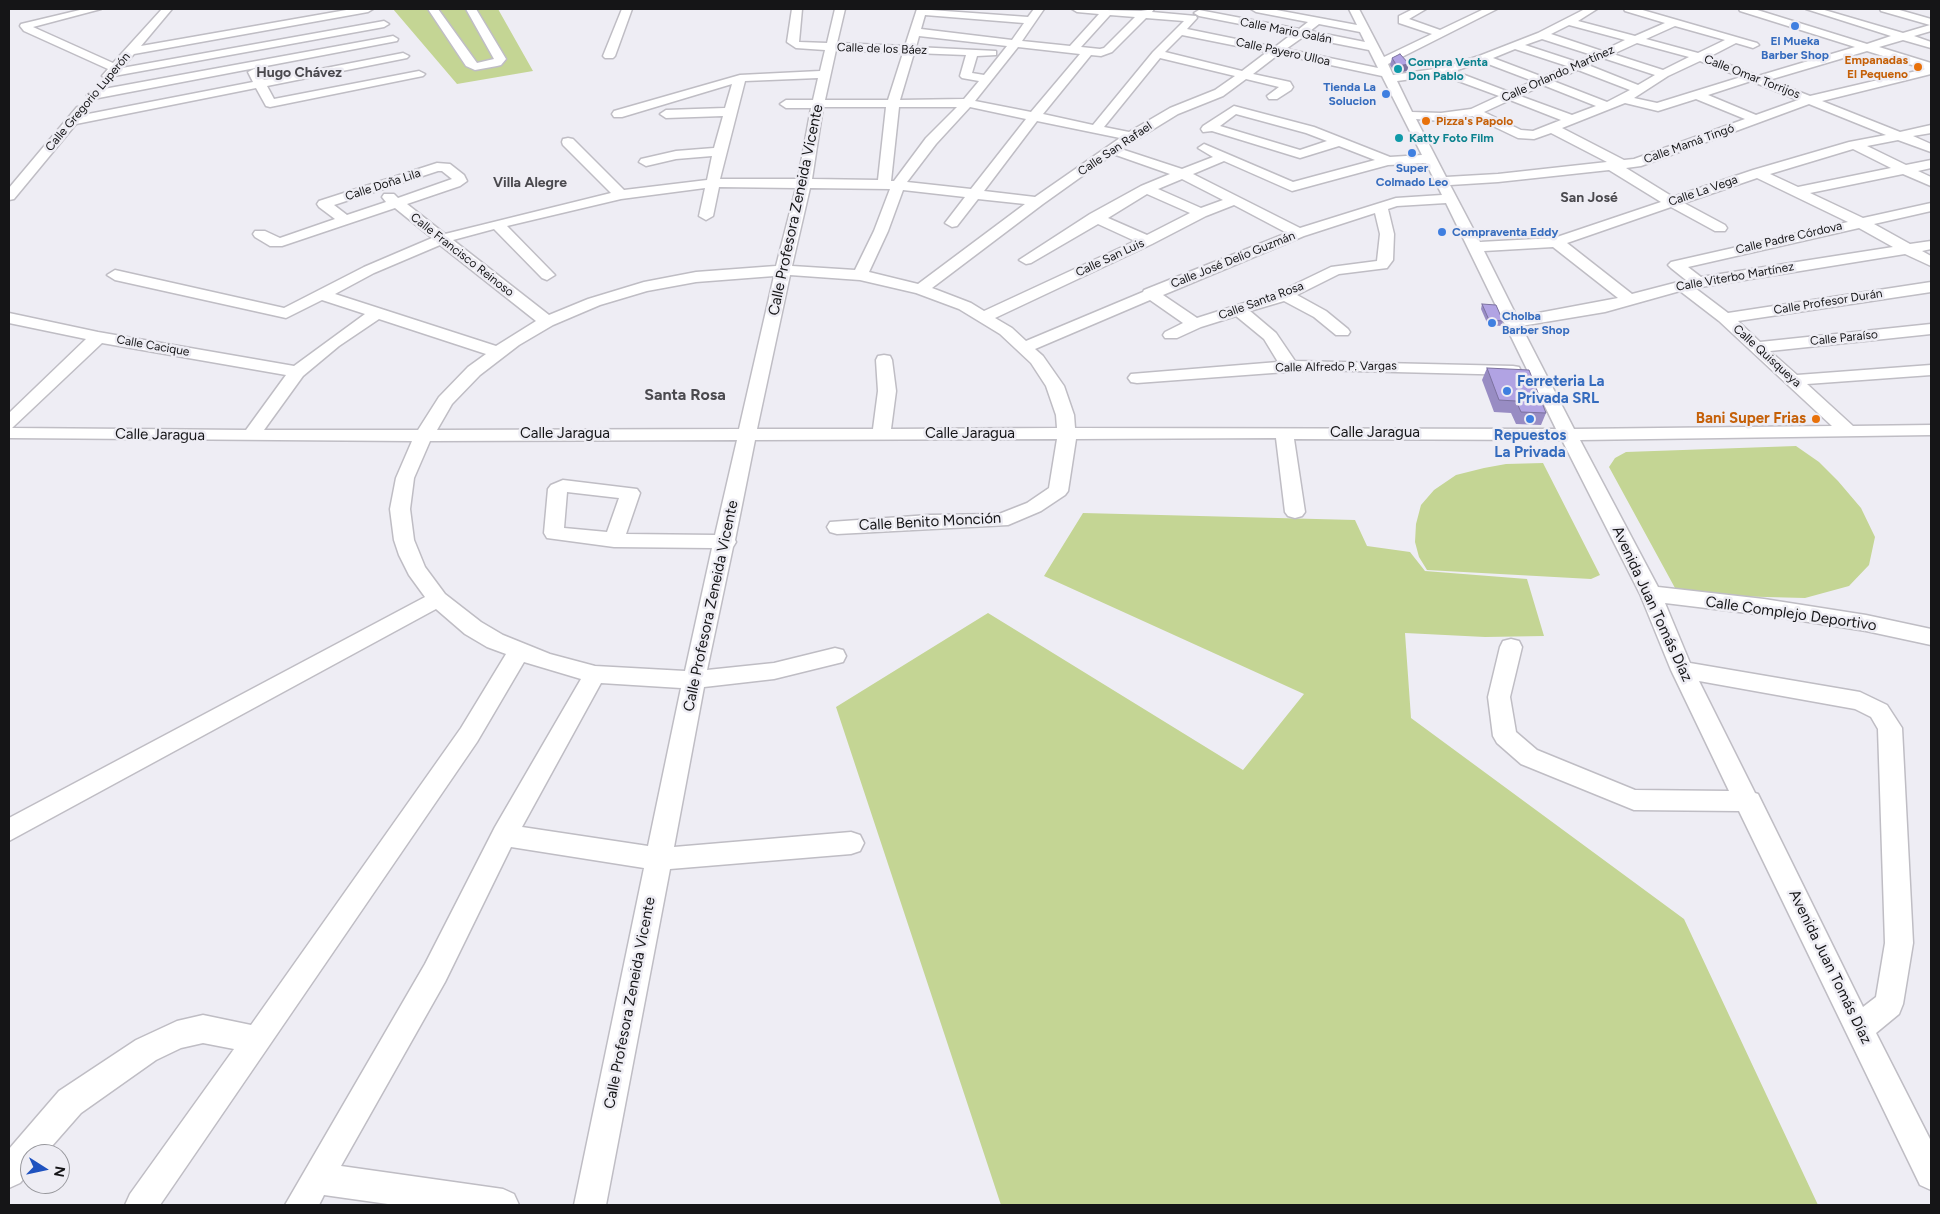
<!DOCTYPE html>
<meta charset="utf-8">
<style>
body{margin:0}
#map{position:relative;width:1940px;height:1214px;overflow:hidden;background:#eeedf4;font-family:Figtree,sans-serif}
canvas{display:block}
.frame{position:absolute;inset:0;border:10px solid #151517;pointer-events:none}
.north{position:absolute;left:20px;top:1144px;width:50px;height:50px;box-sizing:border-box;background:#eeedf4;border:1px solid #97979c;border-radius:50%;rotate:100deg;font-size:14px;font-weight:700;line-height:20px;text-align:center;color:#151517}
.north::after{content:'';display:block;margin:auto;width:18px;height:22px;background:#1f52bf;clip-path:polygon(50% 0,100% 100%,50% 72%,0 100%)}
</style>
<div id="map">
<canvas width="1940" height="1214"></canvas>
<div class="frame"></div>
<div class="north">N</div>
</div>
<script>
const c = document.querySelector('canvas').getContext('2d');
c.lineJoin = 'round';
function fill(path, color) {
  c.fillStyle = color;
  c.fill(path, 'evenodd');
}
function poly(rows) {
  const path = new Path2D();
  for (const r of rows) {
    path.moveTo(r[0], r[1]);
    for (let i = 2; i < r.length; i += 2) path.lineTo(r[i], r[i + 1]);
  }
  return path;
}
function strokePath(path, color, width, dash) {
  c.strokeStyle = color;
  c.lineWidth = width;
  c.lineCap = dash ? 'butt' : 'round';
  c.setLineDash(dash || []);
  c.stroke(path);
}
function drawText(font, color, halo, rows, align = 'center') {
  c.font = font + ' Figtree,sans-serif';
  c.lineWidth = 5;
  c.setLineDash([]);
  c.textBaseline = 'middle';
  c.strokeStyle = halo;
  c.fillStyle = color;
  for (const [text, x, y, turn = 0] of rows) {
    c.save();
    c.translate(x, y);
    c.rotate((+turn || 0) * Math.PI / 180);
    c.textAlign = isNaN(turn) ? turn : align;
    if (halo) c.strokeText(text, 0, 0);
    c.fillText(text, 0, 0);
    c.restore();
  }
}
const green = poly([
 [393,9,498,9,533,71,457,84],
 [1796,446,1819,462,1838,481,1861,508,1875,537,1869,565,1849,586,1805,598,1728,596,1675,588,1609,467,1615,458,1626,452],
 [1543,463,1600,575,1591,579,1427,570,1419,557,1415,542,1416,524,1421,505,1434,490,1456,475,1484,468,1506,464],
 [1083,513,1355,520,1367,546,1410,552,1425,571,1527,579,1544,636,1485,637,1405,633,1411,718,1684,919,1818,1205,1001,1205,836,707,988,613,1243,770,1304,694,1044,576]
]);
const minor = poly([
 [84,9,101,9,33,27,113,63,162,9,172,9,141,46,352,9,373,9,368,12,134,54,122,68,384,21,389,24,384,27,114,76,108,79,102,76,108,69,24,31,20,26,21,24,84,9],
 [428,9,438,9,477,63,494,59,466,9,476,9,506,59,501,65,497,66,475,70,466,66,428,9],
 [622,9,632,9,615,56,613,58,605,58,603,56,622,9],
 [792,9,802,9,799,42,827,43,835,9,845,9,837,43,905,46,917,9,1028,17,1034,9,1044,9,1022,41,1070,46,1099,14,1077,12,1072,9,1141,11,1154,9,1152,12,1196,16,1197,18,1187,29,1275,47,1292,34,1199,16,1194,13,1199,10,1299,29,1308,22,1256,12,1251,9,1271,9,1357,25,1349,9,1359,9,1384,57,1432,34,1399,23,1399,16,1413,9,1426,9,1409,19,1440,30,1484,9,1497,9,1388,64,1393,75,1441,68,1479,56,1538,33,1585,9,1597,9,1578,21,1635,36,1665,23,1625,11,1624,9,1639,9,1757,43,1759,45,1753,48,1736,43,1709,57,1758,76,1855,47,1740,11,1739,9,1754,9,1867,44,1891,36,1806,9,1821,9,1903,33,1930,25,1881,11,1880,9,1896,9,1931,19,1931,31,1914,36,1931,42,1931,48,1903,40,1879,47,1931,63,1931,74,1822,101,1900,132,1931,125,1931,133,1913,136,1931,144,1931,152,1898,140,1867,146,1906,165,1931,160,1931,168,1918,171,1931,177,1931,186,1903,174,1810,193,1863,218,1931,203,1931,211,1874,224,1910,244,1931,241,1931,249,1922,251,1931,256,1931,266,1905,254,1695,288,1728,313,1931,282,1931,292,1738,321,1760,342,1931,324,1931,334,1770,351,1797,375,1931,365,1931,375,1807,384,1853,426,1931,425,1931,435,1580,440,1658,587,1764,599,1866,615,1931,629,1931,645,1866,631,1764,615,1665,603,1690,663,1860,692,1887,705,1902,728,1913,943,1903,1004,1899,1014,1876,1033,1931,1141,1931,1190,1920,1185,1739,811,1634,810,1521,764,1497,743,1493,736,1488,697,1500,647,1503,641,1511,639,1519,641,1522,647,1510,697,1516,732,1537,750,1635,790,1729,791,1671,670,1640,594,1562,440,1294,439,1305,512,1302,516,1295,518,1288,516,1285,512,1276,438,1076,439,1068,491,1065,495,1041,511,1008,525,837,534,830,532,827,527,830,522,929,515,999,514,1027,503,1049,488,1057,439,755,440,735,540,736,542,733,547,707,670,774,663,835,648,843,650,846,656,843,662,774,679,704,687,674,847,851,832,860,835,864,843,860,851,851,854,670,869,606,1205,574,1205,644,868,511,847,445,982,341,1166,503,1189,514,1194,519,1205,395,1205,324,1195,319,1205,285,1205,425,964,495,827,581,679,524,662,477,742,160,1205,125,1205,130,1194,234,1049,203,1043,181,1048,156,1060,81,1113,45,1154,30,1154,30,1172,20,1183,9,1188,9,1149,59,1091,136,1040,177,1021,203,1015,251,1025,461,728,506,654,487,647,465,634,436,609,9,841,9,818,425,597,409,575,399,555,394,540,390,509,396,478,412,441,9,438,9,413,86,339,9,323,9,313,98,332,294,366,365,314,322,300,286,318,115,280,107,275,115,270,284,308,364,267,432,238,395,208,282,246,270,246,255,237,253,234,255,231,265,231,280,238,335,219,319,207,317,204,319,201,437,163,450,164,464,175,467,181,460,186,407,204,445,234,611,193,563,145,562,142,563,139,568,138,573,139,624,190,707,180,712,156,676,159,646,166,639,162,641,159,676,151,714,148,723,116,666,118,660,114,666,110,725,108,732,84,622,117,614,117,612,114,614,111,740,75,820,71,825,50,796,48,787,42,792,9],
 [925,15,1024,23,1012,40,921,29,925,15],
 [1110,15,1135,17,1104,48,1100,49,1081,47,1110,15],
 [1146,18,1184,21,1153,52,1093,125,1043,114,1091,55,1101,56,1112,52,1146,18],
 [1319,24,1360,32,1365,42,1310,31,1319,24],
 [1569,25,1625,40,1602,51,1551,34,1569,25],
 [1675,26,1725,40,1698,53,1646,39,1675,26],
 [1182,35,1267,52,1242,71,1165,52,1182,35],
 [919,36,1007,46,984,75,972,73,977,56,996,55,996,51,916,47,919,36],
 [1303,37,1369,50,1378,68,1286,49,1303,37],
 [1542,39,1592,55,1577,62,1525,45,1542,39],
 [1637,43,1689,57,1663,70,1613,54,1637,43],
 [1018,47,1080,54,1031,112,975,101,1018,47],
 [1515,49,1567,66,1543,77,1493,58,1515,49],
 [836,50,903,53,888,100,825,100,836,50],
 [1867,51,1925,69,1810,96,1769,80,1867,51],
 [914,53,966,55,960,76,962,78,979,81,964,99,900,100,914,53],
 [1279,54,1382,76,1422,155,1390,157,1314,127,1234,106,1203,126,1201,129,1203,132,1212,131,1300,158,1339,146,1375,160,1293,182,1204,144,1198,148,1213,157,1182,169,1121,149,1178,114,1223,96,1246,79,1279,87,1267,96,1269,99,1277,99,1291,90,1293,87,1290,82,1253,74,1279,54],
 [1160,58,1235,76,1215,90,1170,108,1129,132,1104,127,1160,58],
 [1603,58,1655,75,1638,85,1588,65,1603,58],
 [1700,61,1741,77,1657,103,1634,98,1668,76,1700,61],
 [1483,62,1533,81,1509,92,1454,71,1483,62],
 [1578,70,1630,90,1607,102,1553,81,1578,70],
 [1442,75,1499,96,1471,109,1441,113,1412,112,1397,81,1442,75],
 [818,78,813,100,786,100,780,104,786,108,811,108,798,179,720,179,745,81,818,78],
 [1751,81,1798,100,1756,115,1708,95,1751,81],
 [1543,85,1596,106,1572,115,1520,96,1543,85],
 [1696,99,1745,119,1634,159,1624,160,1562,128,1625,103,1658,111,1696,99],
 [1510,100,1561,120,1533,131,1521,130,1484,112,1510,100],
 [1809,104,1886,135,1849,142,1753,170,1673,197,1626,168,1641,166,1809,104],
 [823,107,886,107,878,180,812,179,823,107],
 [899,107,957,107,926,138,894,181,891,181,899,107],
 [970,107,1026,119,971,189,907,182,936,144,970,107],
 [1236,114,1306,133,1327,141,1300,150,1220,126,1236,114],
 [1472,116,1518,138,1534,139,1551,133,1607,162,1498,174,1446,177,1416,119,1441,121,1472,116],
 [1037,121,1120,138,1035,197,984,191,1037,121],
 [1853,149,1891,168,1798,187,1770,174,1853,149],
 [1113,154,1170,174,1141,186,1090,214,1019,260,1026,264,1031,263,1098,224,1135,241,984,311,971,303,932,288,1043,204,1113,154],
 [1224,161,1292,191,1388,165,1426,163,1442,195,1396,198,1300,228,1193,174,1224,161],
 [1609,170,1661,202,1554,238,1480,242,1450,185,1498,182,1609,170],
 [438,171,442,171,452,179,398,198,394,194,384,194,382,197,386,202,347,215,334,205,438,171],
 [1757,178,1848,222,1671,262,1668,265,1671,268,1686,280,1632,294,1567,243,1671,207,1715,231,1725,231,1727,228,1725,225,1684,203,1757,178],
 [1182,179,1223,200,1201,208,1158,189,1182,179],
 [719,187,796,188,776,266,696,272,644,282,588,299,549,315,453,240,494,229,542,278,547,280,555,275,552,272,507,226,621,199,705,188,699,216,706,220,713,216,719,187],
 [810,188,890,189,874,231,855,270,792,266,810,188],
 [903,190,965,197,945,223,952,227,957,226,978,199,1025,204,918,284,869,272,888,231,903,190],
 [1147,194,1190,213,1147,235,1108,218,1147,194],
 [1446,203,1556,429,1075,428,1074,415,1064,386,1043,356,1035,349,1150,300,1183,323,1165,332,1163,335,1165,338,1177,338,1201,327,1236,316,1264,339,1278,362,1131,374,1128,378,1131,382,1137,383,1313,370,1519,375,1521,371,1519,367,1513,366,1295,361,1276,333,1250,311,1284,301,1314,317,1336,335,1348,335,1350,332,1348,329,1326,311,1297,295,1339,274,1387,268,1393,260,1394,234,1388,209,1397,206,1446,203],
 [1234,205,1287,233,1144,290,1143,292,1026,341,1012,328,995,318,1152,244,1206,216,1234,205],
 [1375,213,1380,234,1377,261,1331,267,1279,292,1197,318,1163,295,1304,236,1375,213],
 [1859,228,1893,247,1701,277,1688,267,1859,228],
 [440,245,536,321,496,346,335,294,374,273,440,245],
 [1553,247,1618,298,1517,317,1484,251,1553,247],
 [790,275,860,280,916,293,959,309,1000,334,1031,363,1046,386,1056,415,1057,428,891,429,896,391,892,360,890,356,884,355,878,356,876,360,878,391,873,429,757,429,790,275],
 [774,276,739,429,437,430,452,404,480,375,519,345,553,325,600,305,647,291,696,282,774,276],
 [1680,291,1719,321,1832,426,1574,429,1521,326,1605,312,1680,291],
 [379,319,486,354,468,367,439,397,418,430,264,430,303,376,339,346,379,319],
 [102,343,286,375,246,430,12,428,102,343],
 [737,440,715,535,626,534,640,493,637,489,563,480,551,485,548,489,544,533,547,538,614,547,712,548,685,671,595,666,550,654,503,635,481,622,445,594,425,567,414,540,410,509,414,478,430,441,737,440],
 [567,492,619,498,607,532,564,528,567,492],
 [1699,681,1855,709,1871,717,1878,729,1885,943,1876,997,1863,1007,1758,794,1755,793,1699,681],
 [601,683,681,688,648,846,522,827,601,683],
 [393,36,398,39,397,41,93,99,87,95,93,91,393,36],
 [403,53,409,56,407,58,267,86,274,99,419,71,425,74,423,76,270,107,266,106,256,88,76,124,14,199,9,200,9,188,77,107,85,107,87,110,83,115,253,82,248,72,254,69,258,70,264,80,403,53]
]);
const wall = poly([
 [1392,58,1409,64,1407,71,1395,73,1390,65],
 [1482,304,1503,321,1502,326,1488,325,1481,309],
 [1487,368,1546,413,1541,425,1516,424,1511,413,1494,412,1482,380]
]);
const shadedWall = poly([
 [1409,64,1407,71,1395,73,1397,66]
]);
const building = poly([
 [1400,54,1409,64,1397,66,1392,58,1400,54],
 [1482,304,1496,305,1503,321,1489,320,1482,304],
 [1487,368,1529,370,1546,413,1521,412,1516,401,1499,400,1487,368]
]);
const markers = [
 [1795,26,5,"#3f7fe0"],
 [1918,67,5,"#e8710a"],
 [1398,69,5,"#0f9aa8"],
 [1386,94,5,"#3f7fe0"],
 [1426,121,5,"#e8710a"],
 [1399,138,5,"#0f9aa8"],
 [1412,153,5,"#3f7fe0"],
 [1442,232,5,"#3f7fe0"],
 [1492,323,5,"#3f7fe0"],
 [1507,391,5,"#3f7fe0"],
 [1530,419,5,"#3f7fe0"],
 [1816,419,5,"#e8710a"]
];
const farStreetnames = [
 ["Calle Mario Galán",1286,31,11],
 ["Calle de los Báez",882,49,2],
 ["Calle Payero Ulloa",1283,52,12],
 ["Calle Orlando Martínez",1558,74,-24],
 ["Calle Omar Torrijos",1752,77,21],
 ["Calle Gregorio Luperón",88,102,-50],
 ["Calle Mamá Tingó",1689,144,-20],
 ["Calle San Rafael",1115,149,-34],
 ["Calle Doña Lila",383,185,-18],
 ["Calle La Vega",1703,191,-19],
 ["Calle Padre Córdova",1789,238,-13],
 ["Calle Francisco Reinoso",462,255,38],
 ["Calle San Luis",1110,258,-25],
 ["Calle José Delio Guzmán",1233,260,-22],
 ["Calle Viterbo Martínez",1735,277,-10],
 ["Calle Santa Rosa",1261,301,-20],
 ["Calle Profesor Durán",1828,302,-9],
 ["Calle Paraíso",1844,338,-6],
 ["Calle Cacique",153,346,10],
 ["Calle Quisqueya",1767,356,42],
 ["Calle Alfredo P. Vargas",1336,367,-1]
];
const farShopnames = [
 ["El Mueka",1795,41],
 ["Barber Shop",1795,55],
 ["Tienda La",1376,87,"right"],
 ["Solucion",1376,101,"right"],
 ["Super",1412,168],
 ["Colmado Leo",1412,182],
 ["Compraventa Eddy",1452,232,"left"],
 ["Cholba",1502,316,"left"],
 ["Barber Shop",1502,330,"left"]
];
const farFoodnames = [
 ["Empanadas",1908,60],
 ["El Pequeno",1908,74],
 ["Pizza's Papolo",1436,121,"left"]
];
const farCulturenames = [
 ["Compra Venta",1408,62],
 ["Don Pablo",1408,76],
 ["Katty Foto Film",1409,138]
];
const farNeighbourhoodnames = [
 ["Hugo Chávez",299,73],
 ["Villa Alegre",530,183],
 ["San José",1589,198]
];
const streetNames = [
 ["Calle Profesora Zeneida Vicente",796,210,-78],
 ["Calle Jaragua",1375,433],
 ["Calle Jaragua",565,434],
 ["Calle Jaragua",970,434],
 ["Calle Jaragua",160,435,1],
 ["Calle Benito Monción",930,522,-3],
 ["Avenida Juan Tomás Díaz",1652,604,65],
 ["Calle Profesora Zeneida Vicente",711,606,-78],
 ["Calle Complejo Deportivo",1791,614,8],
 ["Avenida Juan Tomás Díaz",1830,967,64],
 ["Calle Profesora Zeneida Vicente",630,1003,-79]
];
const shopNames = [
 ["Ferreteria La",1517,382],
 ["Privada SRL",1517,399],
 ["Repuestos",1530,436,"center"],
 ["La Privada",1530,453,"center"]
];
const foodNames = [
 ["Bani Super Frias",1806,419]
];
const neighbourhoodNames = [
 ["Santa Rosa",685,395]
];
fill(green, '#c4d594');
strokePath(minor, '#bfbdc4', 3);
fill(minor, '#fff');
fill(wall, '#988cc3');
fill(shadedWall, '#7c729f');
fill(building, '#b1a3e3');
strokePath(building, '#7c729f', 1);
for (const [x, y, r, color] of markers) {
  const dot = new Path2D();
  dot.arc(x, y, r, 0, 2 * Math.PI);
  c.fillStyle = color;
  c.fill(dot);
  strokePath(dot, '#eeedf4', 2);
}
drawText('12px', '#151517', '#eeedf4', farStreetnames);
drawText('bold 12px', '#366cbe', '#eeedf4', farShopnames);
drawText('bold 12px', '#c56008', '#eeedf4', farFoodnames, 'right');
drawText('bold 12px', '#0d838f', '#eeedf4', farCulturenames, 'left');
drawText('bold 14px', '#4a494e', '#eeedf4', farNeighbourhoodnames);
drawText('15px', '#151517', '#eeedf4', streetNames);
drawText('bold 15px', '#366cbe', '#eeedf4', shopNames, 'left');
drawText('bold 15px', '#c56008', '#eeedf4', foodNames, 'right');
drawText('bold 16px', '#4a494e', '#eeedf4', neighbourhoodNames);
</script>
